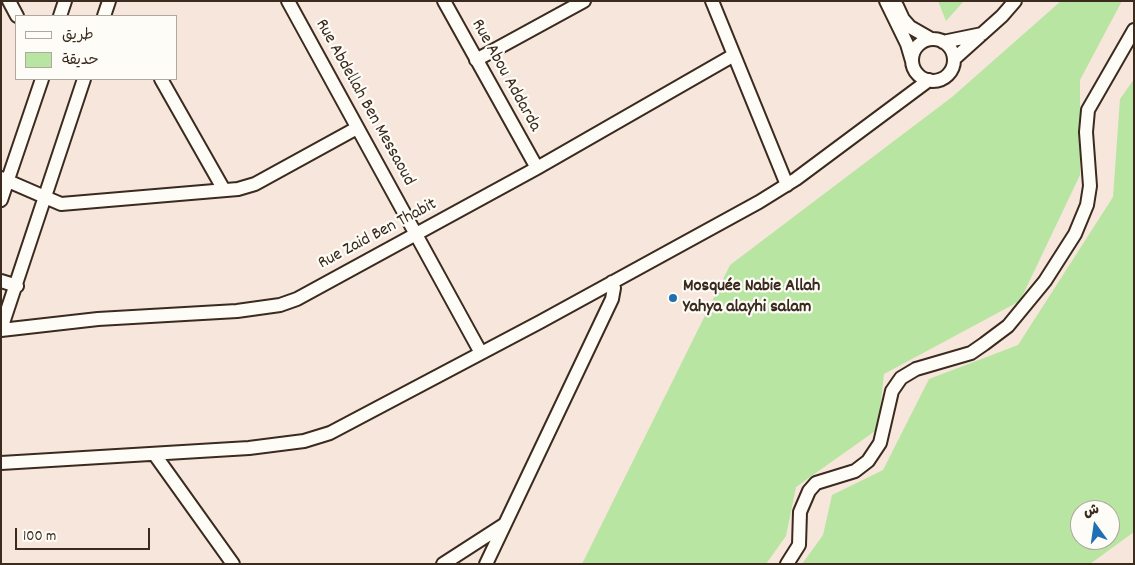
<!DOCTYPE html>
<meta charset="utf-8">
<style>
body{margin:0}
#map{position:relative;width:1135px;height:565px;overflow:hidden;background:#f7e6dc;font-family:Dekko,"Playpen Sans Arabic",sans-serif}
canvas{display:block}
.frame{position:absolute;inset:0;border:2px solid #3b2a1e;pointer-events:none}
.legend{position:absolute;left:15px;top:15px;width:162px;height:65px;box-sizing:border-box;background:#fdfcf7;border:1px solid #afa8a0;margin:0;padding:6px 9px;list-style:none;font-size:15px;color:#3b2a1e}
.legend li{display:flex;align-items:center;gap:10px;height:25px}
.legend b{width:25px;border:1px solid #afa8a0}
.north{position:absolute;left:1070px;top:500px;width:50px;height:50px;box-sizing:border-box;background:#fdfcf7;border:1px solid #afa8a0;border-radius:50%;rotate:346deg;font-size:14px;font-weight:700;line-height:20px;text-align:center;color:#3b2a1e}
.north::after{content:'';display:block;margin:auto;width:18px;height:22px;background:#1f6fb2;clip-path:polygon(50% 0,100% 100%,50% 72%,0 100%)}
.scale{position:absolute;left:15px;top:528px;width:135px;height:22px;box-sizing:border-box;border:2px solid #3b2a1e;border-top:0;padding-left:6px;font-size:15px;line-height:18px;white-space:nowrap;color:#3b2a1e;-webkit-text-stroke:4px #fdfcf7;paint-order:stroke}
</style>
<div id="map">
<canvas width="1135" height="565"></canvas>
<div class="frame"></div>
<ul class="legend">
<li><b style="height:6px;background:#fdfcf7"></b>طريق</li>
<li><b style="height:14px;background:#b9e5a3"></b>حديقة</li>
</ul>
<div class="north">ش</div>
<div class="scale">100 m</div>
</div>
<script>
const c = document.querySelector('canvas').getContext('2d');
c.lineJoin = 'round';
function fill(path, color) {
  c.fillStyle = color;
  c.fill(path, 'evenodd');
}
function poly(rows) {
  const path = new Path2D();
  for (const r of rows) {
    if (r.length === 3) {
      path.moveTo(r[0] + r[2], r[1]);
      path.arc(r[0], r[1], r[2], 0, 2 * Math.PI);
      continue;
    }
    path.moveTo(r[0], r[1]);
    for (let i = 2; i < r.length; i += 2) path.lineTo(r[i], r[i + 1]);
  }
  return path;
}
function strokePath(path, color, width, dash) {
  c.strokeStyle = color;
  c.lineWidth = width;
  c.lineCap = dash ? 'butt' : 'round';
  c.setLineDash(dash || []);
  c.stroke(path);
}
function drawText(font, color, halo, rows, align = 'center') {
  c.font = font + ' Dekko,sans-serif';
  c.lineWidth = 4.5;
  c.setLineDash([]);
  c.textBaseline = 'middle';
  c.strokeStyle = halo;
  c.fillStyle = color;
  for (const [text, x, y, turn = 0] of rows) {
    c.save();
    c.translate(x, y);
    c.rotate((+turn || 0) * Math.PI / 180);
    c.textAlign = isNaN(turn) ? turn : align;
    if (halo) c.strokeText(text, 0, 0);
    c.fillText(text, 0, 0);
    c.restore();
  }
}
const green = poly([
 [938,1,964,1,946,21],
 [1061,1,1122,1,1080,80,1080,175,1020,301,884,374,878,429,796,487,786,536,766,564,582,564,730,265,952,97],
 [1134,79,1134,532,1090,564,802,564,823,535,832,495,883,470,929,379,1018,345,1113,197,1120,99],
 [1080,510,1110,510,1110,540,1080,540]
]);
const minor = poly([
 [9,1,17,16],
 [288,1,481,353],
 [444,1,537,168],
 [712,1,787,185],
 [886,1,907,44,912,61],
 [897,6,903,19,910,27,931,39],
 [60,16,65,1],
 [104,16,109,1],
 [933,60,21],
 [943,42,982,34],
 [954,59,1002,16,1015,1],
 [476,60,584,1],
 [161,79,224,190],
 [1,178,61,204,238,189,255,184,357,128],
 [1,200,42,79],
 [1,281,17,286],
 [1,329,84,79],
 [1,330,98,319,237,311,280,305,297,299,537,168,734,55],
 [155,455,233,564],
 [1,463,249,448,304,441,330,433,540,322,759,202,796,179,929,80],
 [443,564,505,524],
 [486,564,612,299,614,288,612,282],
 [787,564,799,545,800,512,809,491,816,483,855,471,868,461,880,443,892,391,901,378,916,369,971,353,984,344,1008,326,1045,281,1075,234,1087,205,1090,186,1086,132,1088,110,1134,30]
]);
const markers = [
 [673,298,5,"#1f6fb2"]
];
const streetNames = [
 ["Rue Abou Addarda",505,76,61],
 ["Rue Abdellah Ben Messaoud",364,103,61],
 ["Rue Zaid Ben Thabit",378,235,-28]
];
const poiNames = [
 ["Mosquée Nabie Allah",683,288],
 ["Yahya alayhi salam",683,309]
];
fill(green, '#b9e5a3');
strokePath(minor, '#3b2a1e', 16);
strokePath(minor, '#fdfcf7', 12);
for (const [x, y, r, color] of markers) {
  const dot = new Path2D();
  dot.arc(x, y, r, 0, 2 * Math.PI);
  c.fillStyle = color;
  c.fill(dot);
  strokePath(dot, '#fdfcf7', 2);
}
drawText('18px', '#3b2a1e', '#fdfcf7', streetNames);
drawText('bold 18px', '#3b2a1e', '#fdfcf7', poiNames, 'left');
</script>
